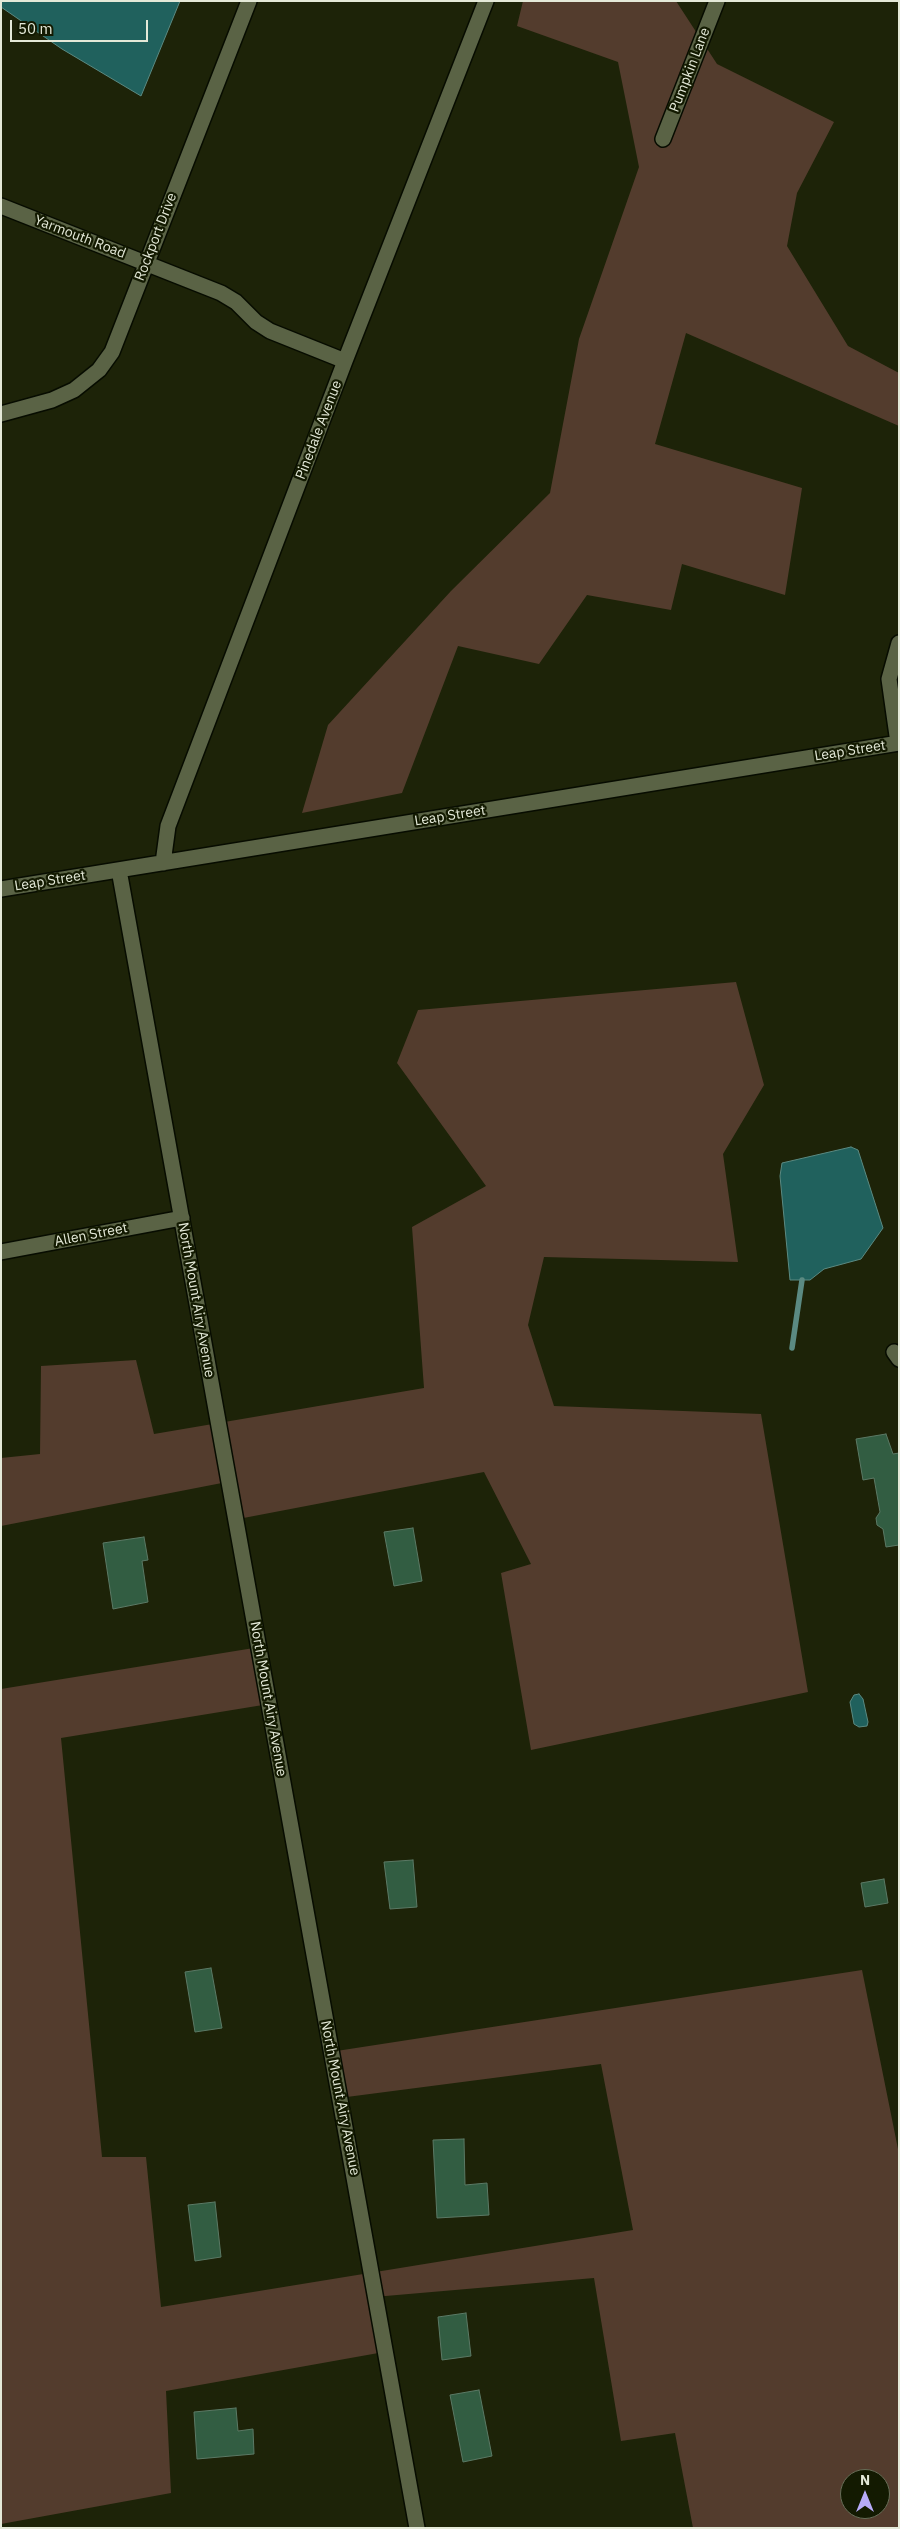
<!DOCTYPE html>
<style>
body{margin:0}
#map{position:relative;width:900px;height:2529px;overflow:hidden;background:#1d2308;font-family:"IBM Plex Sans",sans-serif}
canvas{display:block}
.frame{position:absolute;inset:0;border:2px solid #e4e9d8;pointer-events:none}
.north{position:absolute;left:840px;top:2469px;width:50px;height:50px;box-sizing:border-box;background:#131a01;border:1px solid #676d57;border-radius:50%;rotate:0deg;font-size:14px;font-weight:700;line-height:20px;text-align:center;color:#e4e9d8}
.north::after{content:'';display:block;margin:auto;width:18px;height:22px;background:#b7abf8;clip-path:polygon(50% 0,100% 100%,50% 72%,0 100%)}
.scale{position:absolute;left:10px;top:20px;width:138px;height:22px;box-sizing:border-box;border:2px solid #e4e9d8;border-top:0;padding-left:6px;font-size:15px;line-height:18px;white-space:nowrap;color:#e4e9d8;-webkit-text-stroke:4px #131a01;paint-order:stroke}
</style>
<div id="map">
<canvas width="900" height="2529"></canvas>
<div class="frame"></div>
<div class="north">N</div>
<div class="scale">50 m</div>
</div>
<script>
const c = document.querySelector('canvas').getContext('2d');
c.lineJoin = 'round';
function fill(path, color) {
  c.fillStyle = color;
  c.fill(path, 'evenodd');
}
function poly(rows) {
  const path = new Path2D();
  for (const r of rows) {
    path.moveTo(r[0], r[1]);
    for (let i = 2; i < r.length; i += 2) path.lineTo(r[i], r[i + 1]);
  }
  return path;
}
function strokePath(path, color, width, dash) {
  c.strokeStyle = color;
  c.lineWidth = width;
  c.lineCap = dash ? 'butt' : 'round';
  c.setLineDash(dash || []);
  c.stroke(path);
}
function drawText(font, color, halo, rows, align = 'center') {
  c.font = font + ' "IBM Plex Sans",sans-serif';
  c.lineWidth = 4.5;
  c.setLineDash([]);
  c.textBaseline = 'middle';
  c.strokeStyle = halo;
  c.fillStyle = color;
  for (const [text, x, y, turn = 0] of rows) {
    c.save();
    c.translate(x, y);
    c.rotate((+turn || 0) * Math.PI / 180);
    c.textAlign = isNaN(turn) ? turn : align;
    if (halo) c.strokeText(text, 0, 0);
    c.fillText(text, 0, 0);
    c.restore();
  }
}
const green = poly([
 [523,1,676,1,717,64,834,122,797,193,787,246,848,346,899,373,899,426,686,333,655,444,802,488,785,595,682,564,671,610,587,595,539,664,458,646,402,793,302,813,328,725,451,591,550,493,579,339,639,167,618,62,517,26],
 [736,982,764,1085,723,1154,738,1262,544,1257,528,1325,554,1406,761,1414,808,1692,531,1750,501,1573,531,1564,484,1472,233,1520,227,1482,1,1526,1,1458,40,1454,41,1366,136,1360,154,1434,424,1388,412,1227,486,1186,397,1063,418,1010],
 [260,1647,269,1704,61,1738,102,2157,146,2157,161,2307,633,2230,601,2064,339,2098,330,2052,862,1970,899,2154,899,2528,693,2528,675,2433,621,2441,594,2278,374,2297,384,2352,166,2391,171,2493,1,2524,1,1689],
 [850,2479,880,2479,880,2509,850,2509]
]);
const water = poly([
 [1,1,180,1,141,96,62,49,1,7,1,1],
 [851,1147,858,1150,883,1228,861,1259,824,1269,810,1280,790,1280,780,1176,782,1163,851,1147],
 [859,1694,863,1699,868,1722,867,1726,859,1727,854,1724,850,1702,854,1695,859,1694]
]);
const stream = poly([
 [792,1348,802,1280]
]);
const building = poly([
 [886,1434,893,1454,899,1453,899,1545,886,1547,883,1529,877,1525,876,1518,880,1512,874,1478,863,1480,856,1439,886,1434],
 [413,1528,422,1581,394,1586,384,1532,413,1528],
 [144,1537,148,1560,142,1561,148,1602,113,1609,103,1543,144,1537],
 [413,1860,417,1907,390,1909,384,1862,413,1860],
 [884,1879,888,1903,865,1907,861,1883,884,1879],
 [211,1968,222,2028,195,2032,185,1972,211,1968],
 [464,2139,465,2185,487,2183,489,2215,437,2218,433,2140,464,2139],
 [215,2202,221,2257,195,2261,188,2205,215,2202],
 [466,2313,471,2356,442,2360,438,2317,466,2313],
 [479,2390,492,2456,463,2462,450,2395,479,2390],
 [236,2408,238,2431,253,2429,254,2454,197,2459,194,2412,236,2408]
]);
const minor = poly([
 [663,139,717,1],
 [1,206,221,293,236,302,256,322,270,331,345,361],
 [1,414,52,400,74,390,99,370,112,352,249,1],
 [898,743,889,679,899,643],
 [163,863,168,826,345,361,486,1],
 [119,870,417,2528],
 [1,889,899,743],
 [1,1252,182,1218],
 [894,1352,899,1359]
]);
const streetNames = [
 ["Pumpkin Lane",690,70,-69],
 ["Yarmouth Road",80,237,21],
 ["Rockport Drive",156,237,-69],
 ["Pinedale Avenue",319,430,-69],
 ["Leap Street",850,751,-9],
 ["Leap Street",450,816,-9],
 ["Leap Street",50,881,-9],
 ["Allen Street",91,1235,-11],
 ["North Mount Airy Avenue",196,1300,80],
 ["North Mount Airy Avenue",268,1699,80],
 ["North Mount Airy Avenue",340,2098,79]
];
fill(green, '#533c2d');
fill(water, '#20615d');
strokePath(water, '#5b8a82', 1);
strokePath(stream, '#5b8a82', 5.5);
fill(building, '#325d42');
strokePath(building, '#5b7965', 1);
strokePath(minor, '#070c00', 18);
strokePath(minor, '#5a6345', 15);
drawText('14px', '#e4e9d8', '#131a01', streetNames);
</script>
